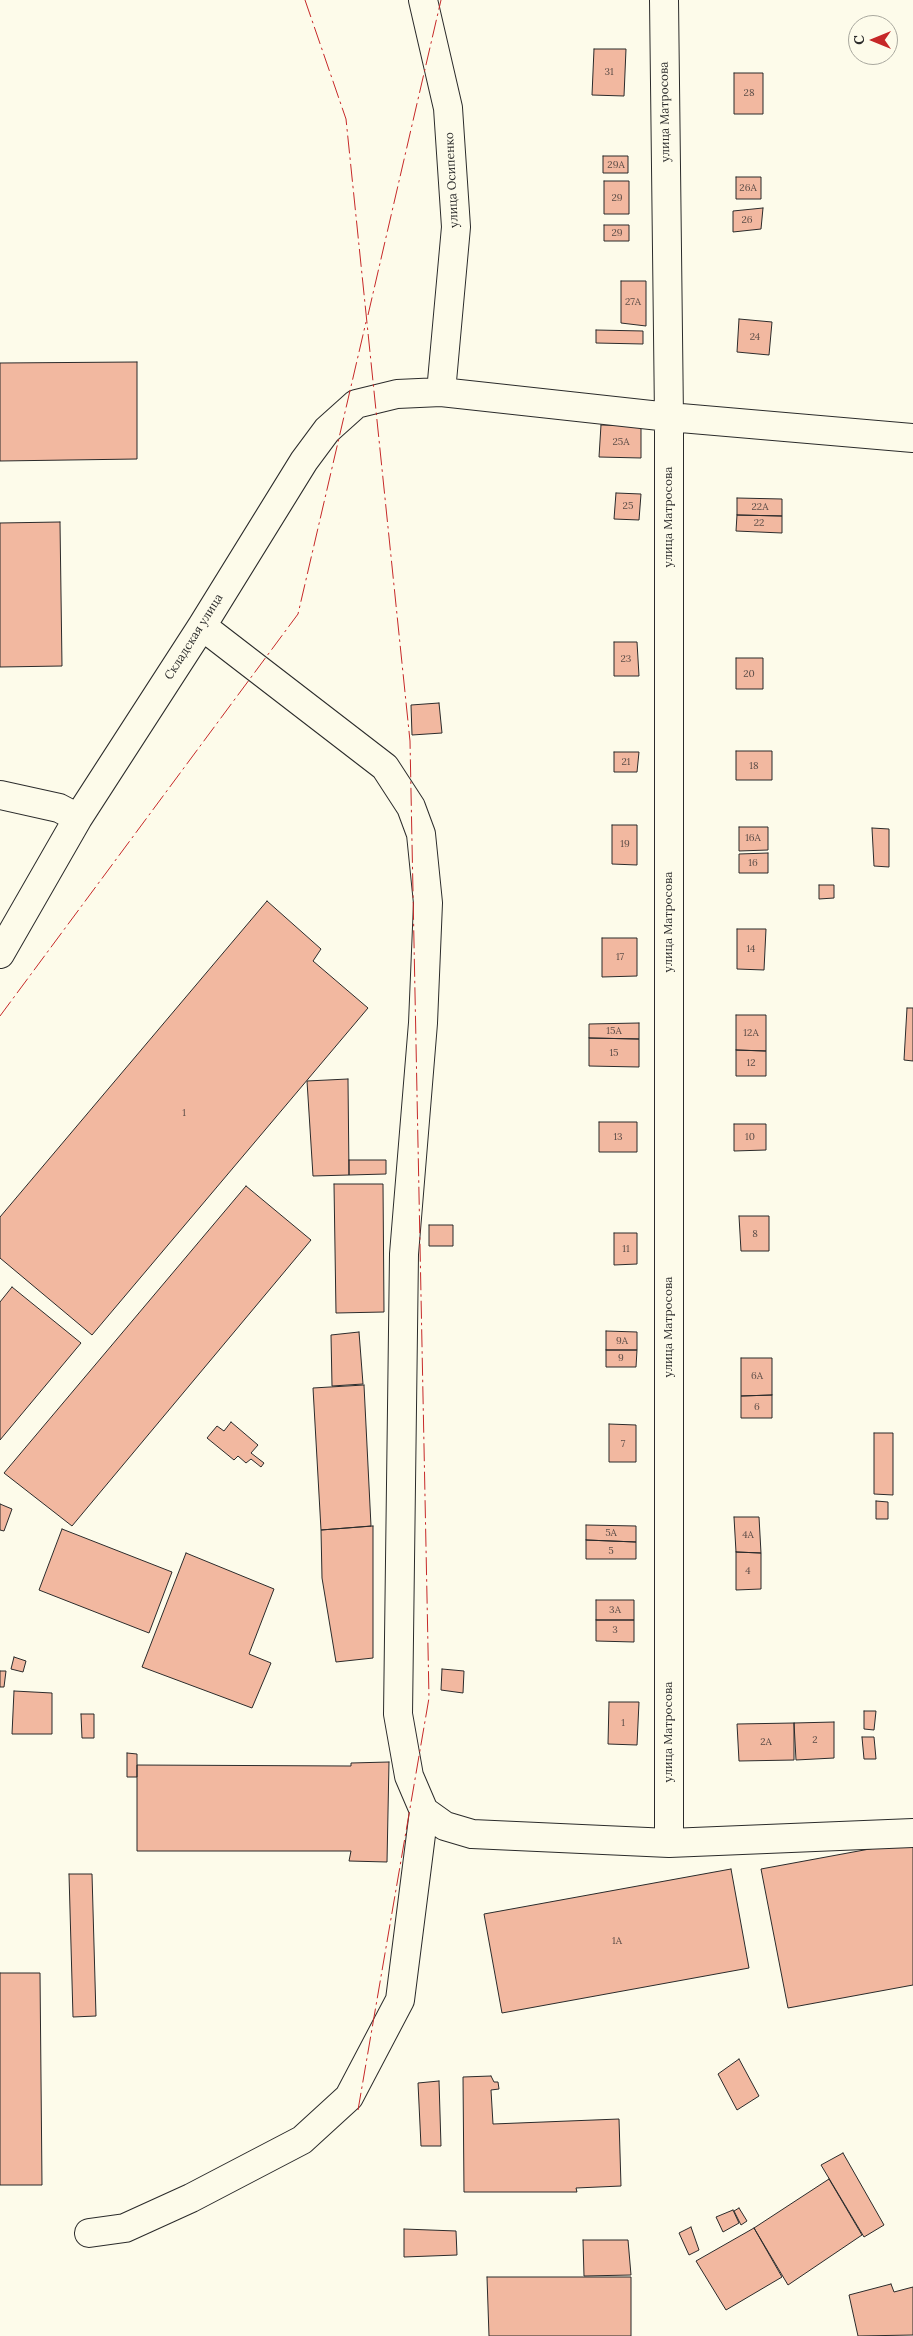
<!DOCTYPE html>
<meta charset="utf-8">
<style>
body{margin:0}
#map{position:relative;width:913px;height:2336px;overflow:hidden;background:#fdfbea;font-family:Lora,serif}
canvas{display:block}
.north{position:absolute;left:848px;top:15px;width:50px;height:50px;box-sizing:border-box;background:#fdfbea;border:1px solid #a9a89e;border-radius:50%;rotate:270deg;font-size:14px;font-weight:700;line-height:20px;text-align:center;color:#2b2b2b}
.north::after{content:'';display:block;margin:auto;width:18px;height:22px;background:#c62828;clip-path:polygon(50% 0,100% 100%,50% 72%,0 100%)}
</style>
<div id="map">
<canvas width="913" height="2336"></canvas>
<div class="north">С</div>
</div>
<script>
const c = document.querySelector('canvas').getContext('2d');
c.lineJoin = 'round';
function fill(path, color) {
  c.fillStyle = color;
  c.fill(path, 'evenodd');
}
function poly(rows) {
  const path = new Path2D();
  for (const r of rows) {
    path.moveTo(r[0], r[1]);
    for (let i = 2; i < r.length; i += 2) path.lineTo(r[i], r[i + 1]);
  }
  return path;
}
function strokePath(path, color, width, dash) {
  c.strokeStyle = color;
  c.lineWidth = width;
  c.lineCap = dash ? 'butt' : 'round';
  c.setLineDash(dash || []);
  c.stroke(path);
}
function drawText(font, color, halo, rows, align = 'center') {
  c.font = font + ' Lora,serif';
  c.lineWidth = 4;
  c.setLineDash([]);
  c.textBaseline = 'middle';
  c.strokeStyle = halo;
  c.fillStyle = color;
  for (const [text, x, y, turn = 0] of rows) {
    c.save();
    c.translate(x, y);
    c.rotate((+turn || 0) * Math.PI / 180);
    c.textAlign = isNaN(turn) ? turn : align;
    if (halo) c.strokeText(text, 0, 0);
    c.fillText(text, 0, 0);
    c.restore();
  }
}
const building = poly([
 [594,49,626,49,624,96,592,95,594,49],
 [734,73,763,73,763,114,734,114,734,73],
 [603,156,628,156,628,173,603,173,603,156],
 [736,177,761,177,761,199,736,199,736,177],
 [604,181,629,181,629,214,604,214,604,181],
 [763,208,761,229,733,232,733,211,763,208],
 [604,225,629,225,629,241,604,241,604,225],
 [621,281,646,281,646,326,621,323,621,281],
 [739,319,772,322,769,355,737,352,739,319],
 [596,330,643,331,643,344,596,343,596,330],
 [137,362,137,459,0,461,0,363,137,362],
 [601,425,641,426,641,458,599,457,601,425],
 [616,493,641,494,639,520,614,519,616,493],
 [737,498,782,499,782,516,737,515,737,498],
 [737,515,782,516,782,533,736,531,737,515],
 [60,522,62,666,0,667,0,523,60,522],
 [614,642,637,642,639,676,614,676,614,642],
 [736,658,763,658,763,689,736,689,736,658],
 [439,703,442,733,412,735,411,705,439,703],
 [736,751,772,751,772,780,736,780,736,751],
 [614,752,639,752,637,772,614,772,614,752],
 [612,825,637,825,637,865,612,864,612,825],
 [739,827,768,827,768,850,739,851,739,827],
 [872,828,889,829,889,867,874,866,872,828],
 [768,853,768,873,739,873,739,854,768,853],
 [819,885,834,885,834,898,819,899,819,885],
 [267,901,321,949,313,961,368,1008,92,1335,0,1258,0,1217,267,901],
 [737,929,766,929,764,970,737,969,737,929],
 [602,938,637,938,637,976,602,977,602,938],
 [907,1008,913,1008,913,1061,904,1060,907,1008],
 [736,1015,766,1015,766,1051,736,1050,736,1015],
 [639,1023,639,1039,589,1038,589,1024,639,1023],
 [589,1038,639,1039,639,1067,589,1066,589,1038],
 [736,1050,766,1051,766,1076,736,1076,736,1050],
 [348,1079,349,1175,313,1176,307,1081,348,1079],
 [599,1122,637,1122,637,1152,599,1152,599,1122],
 [734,1124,766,1124,766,1150,734,1151,734,1124],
 [349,1160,386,1160,386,1174,349,1175,349,1160],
 [334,1184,383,1184,384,1312,336,1313,334,1184],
 [246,1186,311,1240,72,1526,4,1473,246,1186],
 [739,1216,769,1216,769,1251,741,1251,739,1216],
 [429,1225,453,1225,453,1246,429,1246,429,1225],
 [614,1233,637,1233,637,1264,614,1265,614,1233],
 [12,1287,81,1343,0,1440,0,1302,12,1287],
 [606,1331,637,1332,637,1350,606,1350,606,1331],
 [359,1332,363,1384,332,1386,331,1335,359,1332],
 [606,1350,637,1350,636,1367,606,1367,606,1350],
 [741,1358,772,1358,772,1395,741,1396,741,1358],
 [364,1385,371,1526,321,1530,313,1388,364,1385],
 [772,1395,772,1418,741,1418,741,1396,772,1395],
 [231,1422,258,1445,251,1453,264,1463,261,1467,251,1459,246,1463,238,1456,234,1460,207,1438,217,1426,224,1431,231,1422],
 [609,1424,636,1425,636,1462,609,1462,609,1424],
 [874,1433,893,1433,893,1495,874,1494,874,1433],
 [876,1501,888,1502,888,1519,876,1519,876,1501],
 [0,1504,12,1509,4,1531,0,1530,0,1504],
 [734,1517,759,1517,761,1553,736,1552,734,1517],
 [586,1525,636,1526,636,1542,586,1540,586,1525],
 [373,1526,373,1658,336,1662,322,1578,321,1530,373,1526],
 [62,1529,172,1572,149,1633,39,1590,62,1529],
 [586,1540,636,1542,636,1559,586,1559,586,1540],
 [736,1552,761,1553,761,1589,736,1590,736,1552],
 [186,1553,274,1589,249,1654,271,1663,252,1708,142,1667,186,1553],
 [596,1600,634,1600,634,1620,596,1620,596,1600],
 [596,1620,634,1620,634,1642,596,1641,596,1620],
 [14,1657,26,1661,23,1672,11,1669,14,1657],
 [442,1669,464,1671,463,1693,441,1690,442,1669],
 [0,1671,6,1671,4,1687,0,1687,0,1671],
 [14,1691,52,1693,52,1734,12,1734,14,1691],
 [609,1702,639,1702,637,1745,608,1744,609,1702],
 [864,1711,876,1711,874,1730,864,1729,864,1711],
 [81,1714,94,1714,94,1738,82,1738,81,1714],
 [834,1722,834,1758,796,1760,794,1723,834,1722],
 [794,1723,794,1760,739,1761,737,1724,794,1723],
 [862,1737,874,1737,876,1759,864,1759,862,1737],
 [127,1753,137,1754,137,1777,127,1777,127,1753],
 [389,1762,387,1862,349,1861,351,1851,137,1851,137,1765,351,1766,351,1763,389,1762],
 [913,1841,913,1985,788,2008,761,1869,913,1841],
 [731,1869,749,1968,502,2013,484,1914,731,1869],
 [69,1874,92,1874,96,2016,73,2017,69,1874],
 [0,1973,40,1973,42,2185,0,2185,0,1973],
 [739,2059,759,2096,737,2110,718,2074,739,2059],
 [491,2076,494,2082,498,2082,499,2089,491,2090,493,2124,619,2119,621,2186,576,2188,577,2192,464,2192,463,2077,491,2076],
 [439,2081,441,2146,421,2146,418,2083,439,2081],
 [843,2153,884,2225,864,2237,821,2165,843,2153],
 [829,2179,862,2235,788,2285,754,2228,829,2179],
 [739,2208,747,2221,741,2225,734,2211,739,2208],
 [733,2210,739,2223,723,2232,716,2217,733,2210],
 [691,2227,699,2250,689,2255,679,2233,691,2227],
 [754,2228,782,2277,726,2310,696,2261,754,2228],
 [404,2229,456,2231,457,2255,404,2257,404,2229],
 [583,2240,628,2240,631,2275,584,2276,583,2240],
 [487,2277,631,2277,631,2336,489,2336,487,2277],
 [891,2284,894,2292,913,2287,913,2335,858,2336,849,2295,891,2284]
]);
const minor = poly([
 [423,0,448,108,456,227,441,392],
 [664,0,669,417,669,1843],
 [202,626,385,767,411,807,421,834,428,903,423,1023,404,1254,398,1714,409,1776,424,1811,445,1826,472,1834,669,1843,913,1833],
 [0,795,59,808,78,818],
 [0,954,78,818,202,626,304,461,327,430,356,404,397,394,441,392,669,417,913,438],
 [89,2233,125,2228,191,2198,302,2140,349,2097,400,2000,424,1811]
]);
const power = poly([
 [305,0,346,119,410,741,429,1698,358,2110],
 [368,315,441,0],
 [0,1016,298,614,366,322]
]);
const numberNames = [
 ["31",609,72],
 ["28",749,93],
 ["29А",616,165],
 ["26А",748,188],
 ["29",617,198],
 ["26",747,220],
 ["29",617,233],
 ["27А",633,302],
 ["24",755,337],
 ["25А",621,442],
 ["25",628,506],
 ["22А",760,507],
 ["22",759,523],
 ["23",626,659],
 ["20",749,674],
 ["21",626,762],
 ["18",754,766],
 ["16А",753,838],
 ["19",625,844],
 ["16",753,863],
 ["14",751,949],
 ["17",620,957],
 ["15А",614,1031],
 ["12А",751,1033],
 ["15",614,1053],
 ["12",751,1063],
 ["1",184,1113],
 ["13",618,1137],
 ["10",750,1137],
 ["8",755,1234],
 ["11",626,1249],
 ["9А",622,1341],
 ["9",621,1358],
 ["6А",757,1376],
 ["6",757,1407],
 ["7",623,1444],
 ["5А",611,1533],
 ["4А",748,1535],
 ["5",611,1551],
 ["4",748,1571],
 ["3А",615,1610],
 ["3",615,1630],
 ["1",623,1723],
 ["2",815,1740],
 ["2А",766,1742],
 ["1А",617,1941]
];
const streetNames = [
 ["улица Матросова",665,112,-91],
 ["улица Осипенко",452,180,-93],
 ["улица Матросова",669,517,-90],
 ["Складская улица",194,637,-58],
 ["улица Матросова",669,922,-90],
 ["улица Матросова",669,1327,-90],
 ["улица Матросова",669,1732,-90]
];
fill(building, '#f2b8a0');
strokePath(building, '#2b2b2b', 1);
strokePath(minor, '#2b2b2b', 30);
strokePath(minor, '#fdfbea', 28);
strokePath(power, '#c62828', 1, [18, 4, 2.5, 4]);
drawText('10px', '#5d4e48', null, numberNames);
drawText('12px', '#2b2b2b', '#fdfbea', streetNames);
</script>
